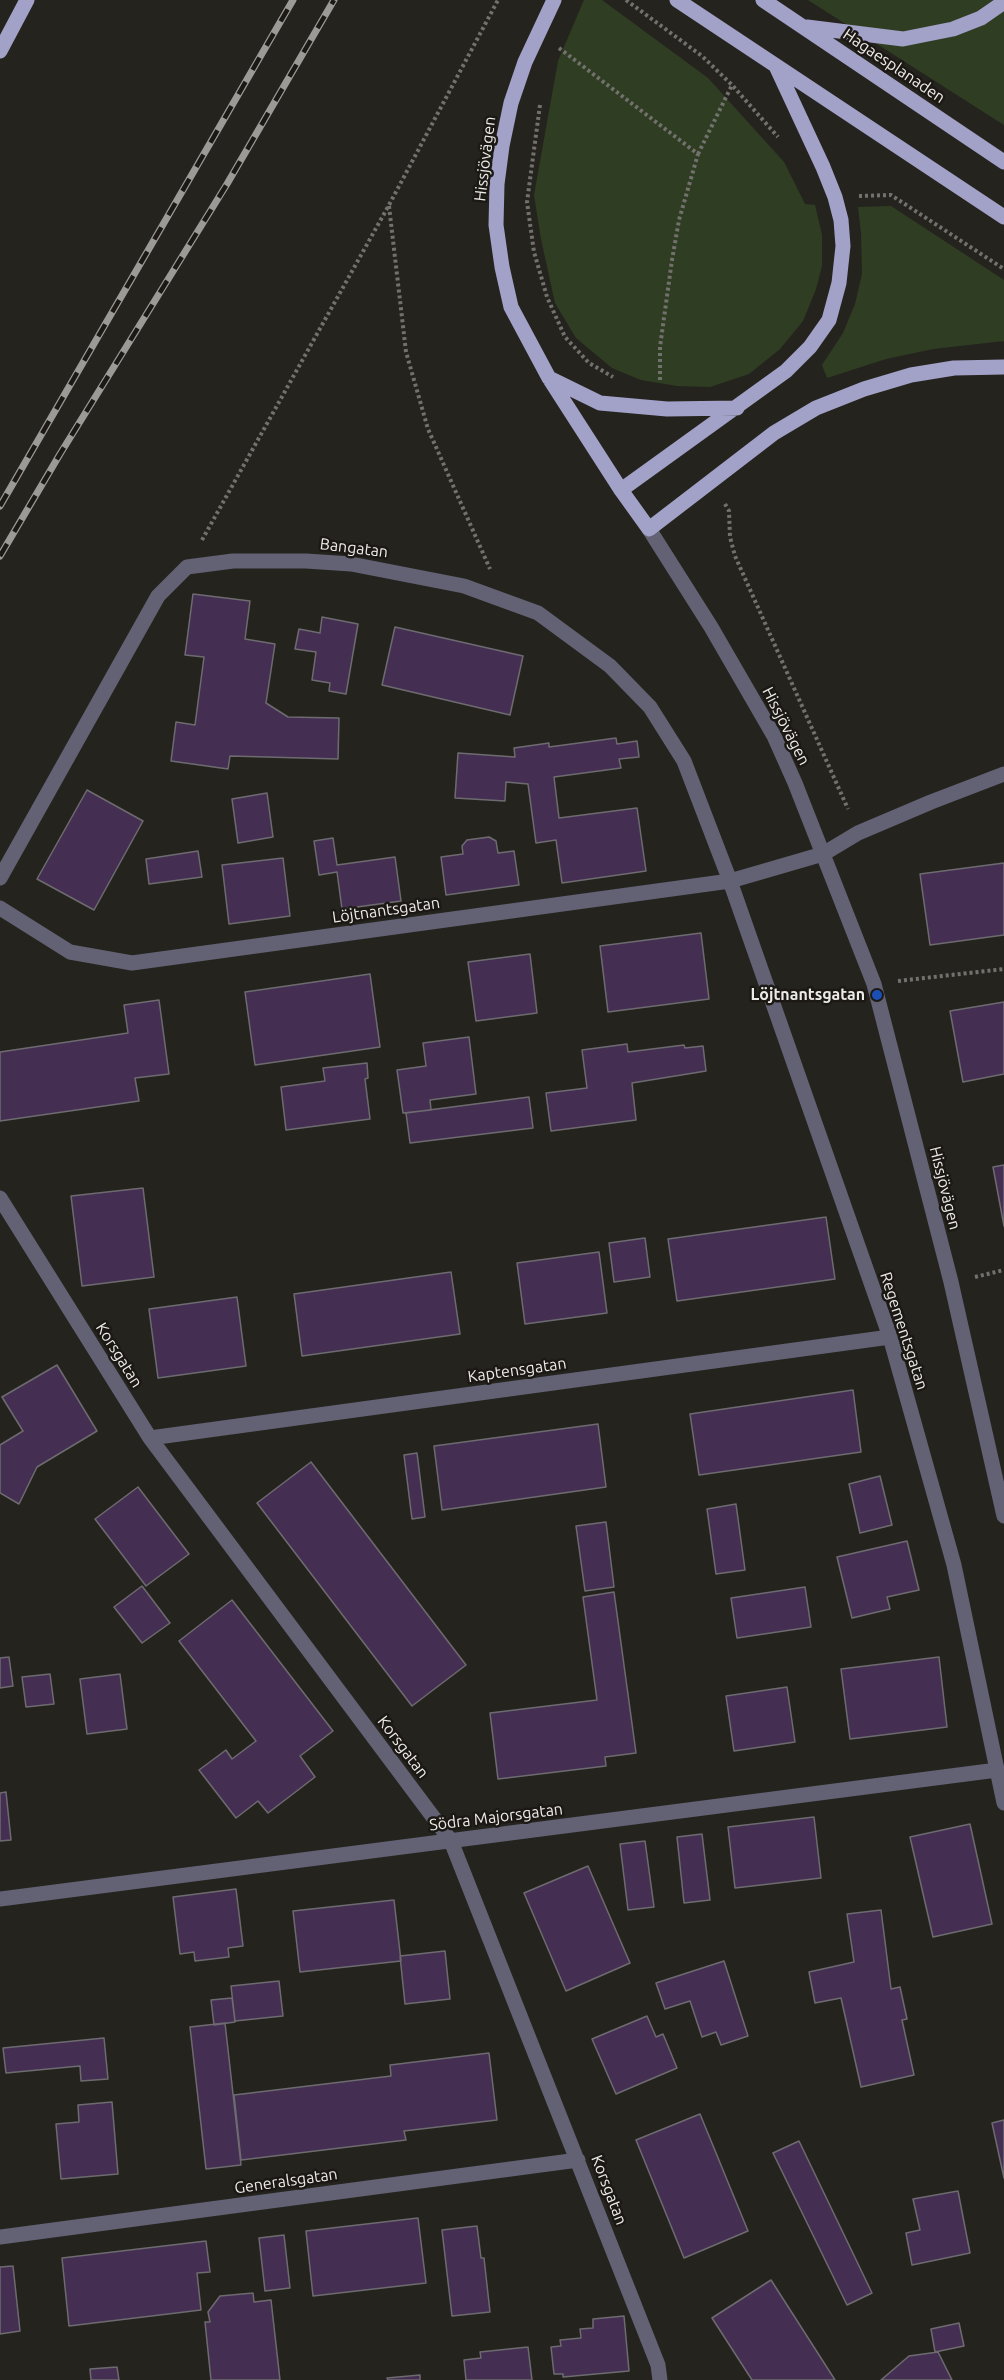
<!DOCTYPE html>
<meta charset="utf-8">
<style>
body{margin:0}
canvas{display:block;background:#25231e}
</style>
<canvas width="1004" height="2380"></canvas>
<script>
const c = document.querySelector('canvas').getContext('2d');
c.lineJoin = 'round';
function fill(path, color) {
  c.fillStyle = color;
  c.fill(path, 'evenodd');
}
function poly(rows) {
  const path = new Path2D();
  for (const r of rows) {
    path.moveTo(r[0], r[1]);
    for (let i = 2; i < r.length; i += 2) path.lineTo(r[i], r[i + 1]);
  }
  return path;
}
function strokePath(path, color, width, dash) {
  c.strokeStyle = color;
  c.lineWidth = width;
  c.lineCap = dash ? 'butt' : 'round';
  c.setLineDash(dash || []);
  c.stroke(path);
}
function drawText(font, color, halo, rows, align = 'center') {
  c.font = font + ' Ubuntu,sans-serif';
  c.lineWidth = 5;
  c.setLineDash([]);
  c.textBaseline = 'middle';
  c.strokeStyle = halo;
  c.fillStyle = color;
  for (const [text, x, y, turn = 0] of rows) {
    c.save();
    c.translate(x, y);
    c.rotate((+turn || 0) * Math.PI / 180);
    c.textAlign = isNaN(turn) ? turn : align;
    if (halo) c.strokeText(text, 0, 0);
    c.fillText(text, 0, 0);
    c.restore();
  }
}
const green = poly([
 [584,0,602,0,708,78,784,162,805,204,815,205,822,235,822,266,816,289,803,321,780,349,749,374,710,387,677,386,641,380,612,368,576,338,555,303,541,239,534,195,558,61],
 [808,0,1004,0,1004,125],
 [891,206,1004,280,1004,341,933,349,886,359,827,378,822,365,843,333,855,304,862,274,861,233,858,207]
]);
const building = poly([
 [193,594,250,601,245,639,275,644,266,703,288,717,339,718,338,759,230,756,228,769,171,761,176,722,195,725,204,657,185,655,193,594],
 [322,617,358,624,346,694,329,691,330,683,312,680,316,652,295,649,299,629,320,633,322,617],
 [395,627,523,656,510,715,382,685,395,627],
 [616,738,617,744,637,741,639,757,619,759,621,768,554,777,559,818,637,808,646,871,562,883,556,840,536,843,528,784,506,782,505,801,455,798,458,753,515,757,514,748,549,743,549,747,616,738],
 [87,790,143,821,94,910,37,879,87,790],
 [267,793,273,837,238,843,232,799,267,793],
 [489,837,496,841,498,853,514,851,519,885,446,895,441,857,463,854,462,846,467,840,489,837],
 [333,838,337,865,395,857,401,901,342,909,337,872,319,875,314,841,333,838],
 [198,851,202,877,149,884,146,859,198,851],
 [283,858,290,916,229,924,222,865,283,858],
 [1004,863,1004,935,930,945,920,874,1004,863],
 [701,933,709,999,608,1012,600,946,701,933],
 [530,954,537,1013,476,1021,468,962,530,954],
 [370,974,380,1047,255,1065,245,992,370,974],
 [159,1000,169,1074,135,1078,139,1101,0,1121,0,1052,128,1033,124,1005,159,1000],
 [1004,1002,1004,1074,963,1082,950,1011,1004,1002],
 [469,1037,476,1094,430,1100,431,1110,403,1113,397,1070,426,1066,423,1043,469,1037],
 [627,1044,628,1052,684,1045,685,1048,703,1046,706,1071,632,1083,636,1120,551,1131,546,1093,587,1088,582,1050,627,1044],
 [367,1063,368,1078,365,1079,370,1119,286,1130,281,1087,325,1081,323,1068,367,1063],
 [529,1097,533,1128,410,1143,406,1113,529,1097],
 [1004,1165,1004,1226,993,1167,1004,1165],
 [143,1188,154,1277,82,1286,71,1196,143,1188],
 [826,1217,835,1279,677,1301,668,1239,826,1217],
 [645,1238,650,1277,614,1282,609,1243,645,1238],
 [599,1252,607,1313,525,1324,517,1263,599,1252],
 [451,1272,460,1334,302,1356,294,1294,451,1272],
 [237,1297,246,1366,158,1378,149,1309,237,1297],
 [57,1365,97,1431,37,1467,19,1504,0,1493,0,1445,23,1431,2,1397,57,1365],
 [853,1390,861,1452,699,1475,690,1414,853,1390],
 [598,1424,606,1487,442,1510,434,1446,598,1424],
 [417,1453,425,1517,412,1519,404,1455,417,1453],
 [311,1462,466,1665,412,1706,257,1503,311,1462],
 [880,1476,892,1525,860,1533,849,1484,880,1476],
 [138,1487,189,1554,146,1586,95,1519,138,1487],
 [736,1504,745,1570,716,1574,707,1509,736,1504],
 [606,1522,614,1587,585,1591,576,1526,606,1522],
 [907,1541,919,1590,887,1597,890,1609,852,1618,837,1557,907,1541],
 [142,1586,170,1623,142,1643,114,1607,142,1586],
 [805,1587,811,1627,737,1638,731,1598,805,1587],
 [614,1592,636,1753,605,1757,606,1766,498,1779,490,1713,597,1700,583,1597,614,1592],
 [232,1600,333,1731,300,1756,315,1777,268,1813,258,1801,236,1818,199,1770,226,1750,232,1759,256,1741,179,1641,232,1600],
 [9,1657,13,1686,0,1688,0,1658,9,1657],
 [939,1657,947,1727,850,1739,841,1669,939,1657],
 [50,1674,54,1704,26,1707,22,1677,50,1674],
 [120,1674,127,1729,87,1734,80,1679,120,1674],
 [787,1687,795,1742,734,1751,726,1696,787,1687],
 [6,1792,11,1840,0,1841,0,1793,6,1792],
 [814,1817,821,1878,735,1888,728,1827,814,1817],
 [970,1824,992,1924,933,1937,910,1837,970,1824],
 [702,1834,710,1900,684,1903,677,1837,702,1834],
 [645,1841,654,1907,628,1910,620,1844,645,1841],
 [588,1866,630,1963,566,1991,524,1893,588,1866],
 [236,1889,243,1946,228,1948,229,1957,195,1961,194,1952,180,1954,173,1897,236,1889],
 [394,1900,401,1961,300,1972,293,1911,394,1900],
 [881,1910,891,1989,900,1987,907,2019,902,2020,914,2075,861,2087,841,1998,815,2003,809,1972,854,1962,847,1914,881,1910],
 [445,1951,450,1999,405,2004,400,1956,445,1951],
 [724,1961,748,2036,721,2045,716,2032,702,2037,690,2001,665,2009,656,1983,724,1961],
 [279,1981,283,2016,235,2021,231,1986,279,1981],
 [232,1998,235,2022,214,2025,211,2000,232,1998],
 [647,2016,656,2037,663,2034,677,2068,616,2094,592,2039,647,2016],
 [225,2023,241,2165,206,2169,190,2027,225,2023],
 [104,2038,108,2079,81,2081,80,2066,6,2073,3,2048,104,2038],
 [489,2053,497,2120,404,2131,406,2140,241,2160,234,2095,391,2076,390,2065,489,2053],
 [112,2102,118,2174,61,2179,56,2124,79,2122,78,2105,112,2102],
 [700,2114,748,2231,684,2258,636,2140,700,2114],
 [1004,2120,1004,2178,992,2123,1004,2120],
 [799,2141,872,2293,847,2305,773,2153,799,2141],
 [958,2191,970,2253,912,2265,906,2233,920,2230,913,2199,958,2191],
 [418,2218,426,2283,313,2296,306,2231,418,2218],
 [477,2226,481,2258,484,2258,490,2312,452,2316,442,2230,477,2226],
 [284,2235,290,2288,265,2291,259,2238,284,2235],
 [206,2241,210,2272,197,2273,201,2310,69,2326,62,2258,206,2241],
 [13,2266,20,2331,0,2334,0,2267,13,2266],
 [771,2280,835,2380,752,2380,712,2318,771,2280],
 [253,2293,254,2302,271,2300,280,2380,211,2380,205,2322,210,2322,208,2312,220,2296,253,2293],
 [624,2316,629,2371,563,2377,563,2374,554,2374,551,2347,561,2346,560,2340,581,2338,580,2329,593,2328,593,2319,624,2316],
 [959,2323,964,2346,935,2352,931,2329,959,2323],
 [528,2347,532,2380,466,2380,464,2360,481,2358,480,2352,528,2347],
 [938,2352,952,2380,881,2380,909,2356,938,2352],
 [117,2367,119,2380,91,2380,90,2369,117,2367],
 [420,2375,420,2380,388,2380,387,2378,420,2375]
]);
const path = poly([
 [626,0,702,56,732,85,778,137],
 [559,48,698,154,679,220,672,260,660,347,660,382],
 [540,105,527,202,534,252,547,297,565,337,589,363,613,377],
 [698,154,732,85],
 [859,196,891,195,1004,269],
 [389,206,406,352,428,429,490,569],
 [725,504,729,511,730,537,735,556,848,809],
 [202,540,389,205,498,0],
 [898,981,1004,969],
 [975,1277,1004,1270]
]);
const minor = poly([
 [649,529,711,627,774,736,795,783,874,984,951,1282,1004,1516],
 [0,878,158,596,187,567,233,561,306,561,351,564,464,586,538,613,610,666,650,707,684,761,730,881,890,1337,954,1565,1004,1803],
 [0,908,70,952,132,963,730,881,823,854,858,833,931,802,1004,774],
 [0,1198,150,1438,451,1841,658,2365,660,2380],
 [150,1438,890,1337],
 [0,1899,997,1770],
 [0,2237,578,2160]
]);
const major = poly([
 [554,0,525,62,511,103,502,146,497,184,496,225,502,267,511,307,549,378,621,490,649,529,774,433,816,408,864,389,911,375,954,368,1004,367],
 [677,0,1004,217],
 [763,0,1004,162],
 [807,27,903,39,953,29,981,18,1004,2],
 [0,51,27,0],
 [549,378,600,403,667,409,737,408],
 [621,490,786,371,810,347,829,320,839,283,843,246,841,220,835,197,823,167,776,66]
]);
const rail = poly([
 [0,506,293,0],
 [0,556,60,454,227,184,334,0]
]);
const markers = [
 [877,995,6,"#1a4fb4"]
];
const streetNames = [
 ["Hagaesplanaden",894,66,34],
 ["Hissjövägen",485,159,-83],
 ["Bangatan",354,548,7],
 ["Hissjövägen",786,726,63],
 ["Löjtnantsgatan",386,910,-8],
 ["Hissjövägen",945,1188,76],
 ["Regementsgatan",904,1331,72],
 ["Korsgatan",119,1355,58],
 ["Kaptensgatan",517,1370,-8],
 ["Korsgatan",403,1747,53],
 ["Södra Majorsgatan",496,1817,-7],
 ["Generalsgatan",286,2181,-8],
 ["Korsgatan",609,2190,69]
];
const poiNames = [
 ["Löjtnantsgatan",865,995]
];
fill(green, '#2f3d23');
fill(building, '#442f52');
strokePath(building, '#6e6b70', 1.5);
strokePath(path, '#73716d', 4, [3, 3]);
strokePath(minor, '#626274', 15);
strokePath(major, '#a2a1c7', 15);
strokePath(rail, '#9c9a97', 7);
strokePath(rail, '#1c1915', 4.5, [14]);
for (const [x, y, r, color] of markers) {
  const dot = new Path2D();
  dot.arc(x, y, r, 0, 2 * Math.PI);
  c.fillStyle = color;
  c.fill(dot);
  strokePath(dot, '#1c1915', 2);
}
drawText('16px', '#edebe8', '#1c1915', streetNames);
drawText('bold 16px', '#edebe8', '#1c1915', poiNames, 'right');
</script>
